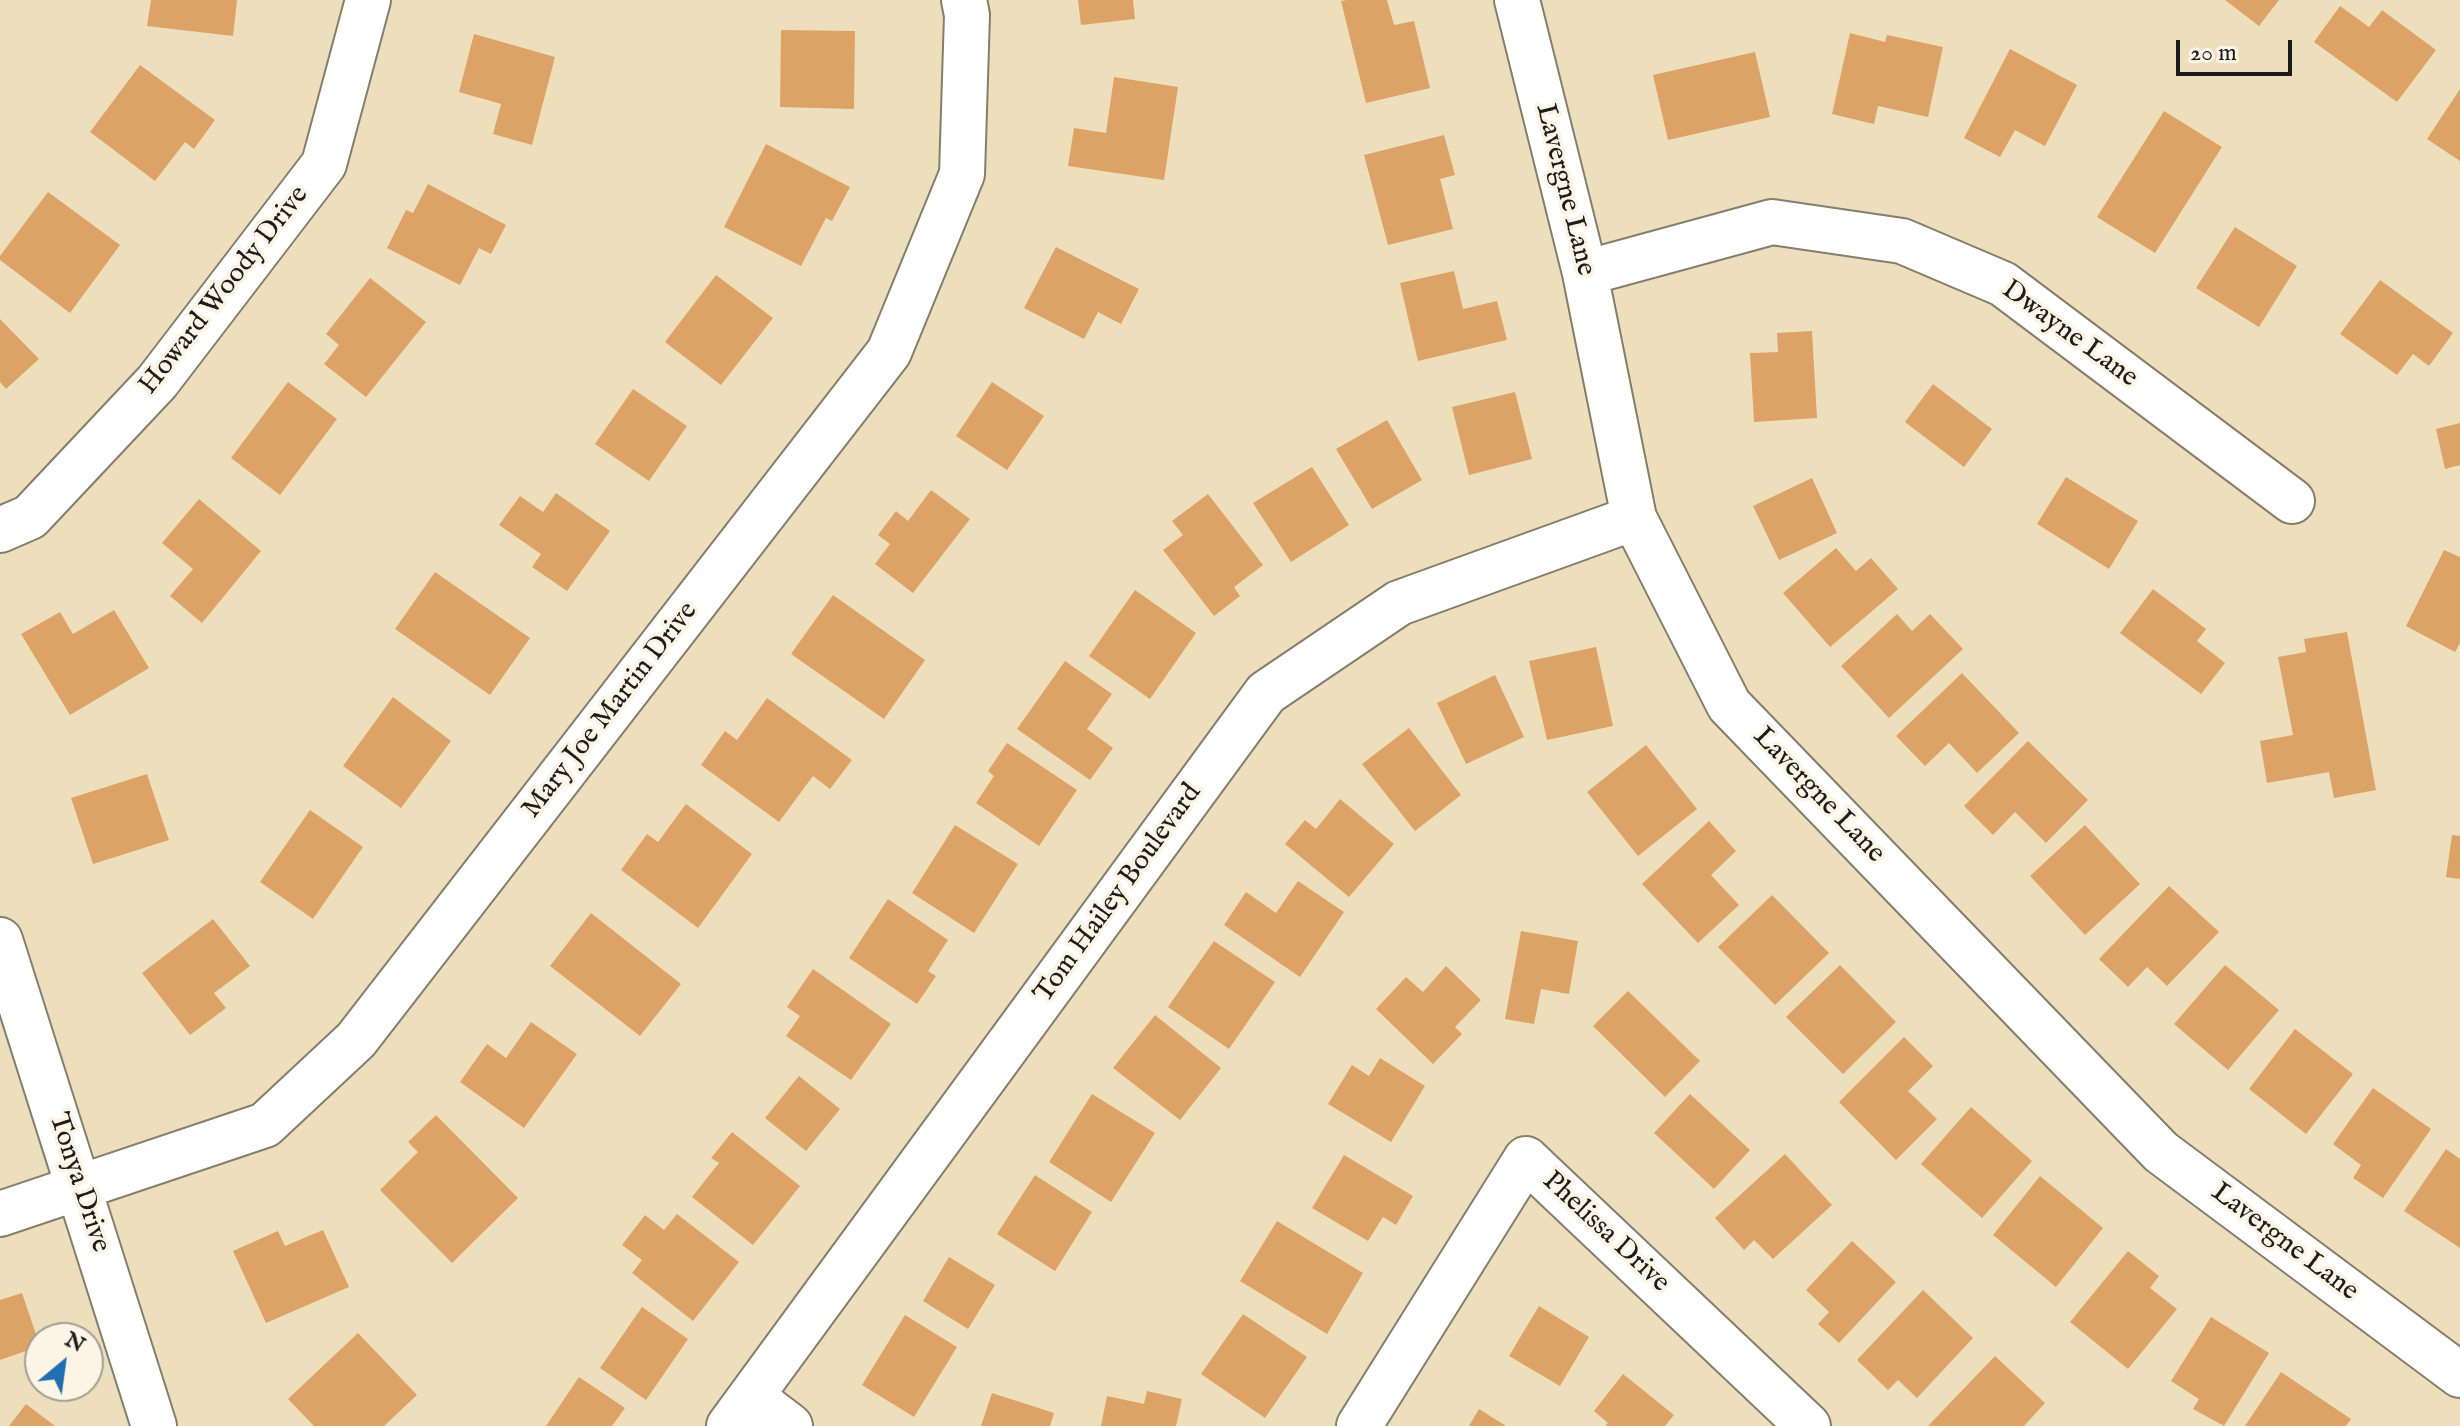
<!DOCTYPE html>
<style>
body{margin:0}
#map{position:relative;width:2460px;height:1426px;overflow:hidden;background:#eddfbc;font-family:"IM FELL English",serif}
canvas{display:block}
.north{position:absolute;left:24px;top:1322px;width:80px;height:80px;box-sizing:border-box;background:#fcf5e5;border:2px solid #a29e95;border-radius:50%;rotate:29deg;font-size:22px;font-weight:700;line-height:32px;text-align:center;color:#1c1c1c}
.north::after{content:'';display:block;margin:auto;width:28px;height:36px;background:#1f6fb2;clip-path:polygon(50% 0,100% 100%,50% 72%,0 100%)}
.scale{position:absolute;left:2176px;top:40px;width:116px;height:36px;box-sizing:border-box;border:4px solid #1c1c1c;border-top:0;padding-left:10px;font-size:24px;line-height:28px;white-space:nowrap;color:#1c1c1c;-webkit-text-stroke:6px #fcf5e5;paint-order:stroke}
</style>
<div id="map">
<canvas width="2460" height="1426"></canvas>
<div class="north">N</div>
<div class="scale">20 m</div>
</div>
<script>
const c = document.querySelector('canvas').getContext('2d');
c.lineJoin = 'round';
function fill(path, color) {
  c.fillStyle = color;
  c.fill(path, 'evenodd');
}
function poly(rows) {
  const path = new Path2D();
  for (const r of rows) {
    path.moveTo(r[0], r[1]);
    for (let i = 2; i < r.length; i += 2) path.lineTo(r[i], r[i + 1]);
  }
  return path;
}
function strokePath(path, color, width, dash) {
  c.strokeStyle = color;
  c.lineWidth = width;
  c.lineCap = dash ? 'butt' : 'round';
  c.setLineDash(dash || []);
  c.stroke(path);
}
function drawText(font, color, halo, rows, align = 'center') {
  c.font = font + ' "IM FELL English",serif';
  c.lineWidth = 7;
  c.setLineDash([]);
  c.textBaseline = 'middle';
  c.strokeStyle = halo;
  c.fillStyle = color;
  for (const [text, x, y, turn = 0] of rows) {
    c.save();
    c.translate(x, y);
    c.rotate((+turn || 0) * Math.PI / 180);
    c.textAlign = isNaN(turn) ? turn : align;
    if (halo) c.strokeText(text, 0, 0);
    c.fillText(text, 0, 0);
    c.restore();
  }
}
const building = poly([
 [151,0,237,0,233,36,147,26],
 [1078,0,1133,0,1135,19,1081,25],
 [1347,0,1387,0,1394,25,1414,21,1430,88,1366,103,1341,1],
 [2225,0,2279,0,2259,26],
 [2340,6,2369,27,2382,10,2436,50,2397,102,2314,42],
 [781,30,855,31,854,109,780,107],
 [1850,33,1885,42,1887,35,1943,47,1928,117,1878,106,1874,124,1832,114],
 [474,34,555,57,532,145,493,134,501,104,459,92],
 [2010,49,2077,85,2045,146,2015,130,2000,157,1964,138],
 [1755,52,1770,117,1668,140,1653,75],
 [140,65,215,120,194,149,185,142,155,181,90,132],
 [1114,77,1178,87,1164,180,1068,166,1074,128,1106,133],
 [2460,89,2460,161,2427,139],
 [2164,111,2222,147,2155,253,2097,217],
 [1444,135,1455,175,1440,179,1453,229,1388,245,1364,155],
 [766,144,850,187,832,221,826,218,801,266,724,227],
 [428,184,506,225,491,254,479,248,460,285,387,248,406,210,413,213],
 [48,192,120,245,70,313,0,260,0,256],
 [2235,227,2297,266,2259,327,2196,288],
 [1056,247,1139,289,1121,324,1098,312,1084,339,1024,308],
 [1454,271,1463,309,1497,301,1507,340,1418,361,1400,283],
 [716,275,773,318,721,385,665,342],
 [370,278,426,322,366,397,324,364,339,345,326,334],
 [2380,280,2453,333,2429,366,2413,354,2397,375,2340,334],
 [0,319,39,359,6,389,0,382],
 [1812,331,1817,418,1754,422,1750,353,1778,352,1777,333],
 [288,382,337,419,280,495,231,458],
 [992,382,1044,416,1007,470,956,436],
 [1933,384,1992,429,1964,467,1905,422],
 [633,389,687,426,649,481,595,444],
 [1515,392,1532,459,1469,475,1452,407],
 [1387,420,1422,480,1372,509,1336,449],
 [2460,423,2460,465,2445,469,2436,429],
 [1312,467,1349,525,1291,562,1253,503],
 [2066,477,2138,521,2109,569,2037,524],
 [1812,478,1837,533,1779,560,1753,506],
 [931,490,970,519,913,593,875,564,890,544,878,535,896,511,908,521],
 [556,493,610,531,567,591,532,567,541,554,499,525,520,496,543,512],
 [1208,494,1263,565,1234,587,1240,596,1214,616,1163,550,1183,535,1172,521],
 [199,499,261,551,202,623,170,596,193,569,162,543],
 [1836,548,1856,571,1871,558,1898,589,1830,647,1783,593],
 [2444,550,2460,557,2460,643,2455,652,2406,626],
 [435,572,530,638,490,695,395,629],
 [2153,589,2206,629,2197,641,2225,663,2201,694,2120,633],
 [1135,590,1196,633,1150,699,1089,656],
 [833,595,925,660,884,719,791,654],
 [114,610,149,668,70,715,21,634,60,612,73,634],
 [1897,614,1912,631,1930,614,1963,649,1889,718,1841,666],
 [2347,632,2376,790,2334,798,2329,772,2267,783,2260,741,2293,735,2278,657,2306,652,2304,639],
 [1596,647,1613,726,1547,740,1529,661],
 [1065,661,1112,694,1087,729,1113,748,1090,780,1017,729],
 [1962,673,2019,733,1977,773,1949,743,1925,766,1896,736],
 [1495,675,1524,737,1466,764,1437,703],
 [393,697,451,741,401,808,343,766],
 [767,698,852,760,830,789,813,776,779,822,701,765,725,731,737,740],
 [1409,728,1461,795,1415,831,1362,764],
 [2028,741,2088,800,2046,843,2015,812,1993,835,1964,806],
 [1007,743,1077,790,1039,846,976,803,994,776,988,771],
 [1646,745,1697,809,1638,856,1587,792],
 [147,774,169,840,93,864,71,798],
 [1340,799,1394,844,1349,897,1285,844,1305,820,1316,829],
 [686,804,752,854,698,928,621,870,647,834,658,842],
 [310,810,363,847,313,919,260,882],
 [1709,821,1736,851,1711,875,1739,905,1698,943,1642,884],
 [955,825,1018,864,974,933,912,893],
 [2085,825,2140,884,2085,935,2030,876],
 [2452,835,2460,836,2460,879,2446,877],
 [1298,881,1344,912,1300,977,1224,925,1246,892,1276,913],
 [2169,886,2219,932,2167,986,2147,967,2128,987,2099,959],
 [1772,895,1829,953,1775,1005,1718,947],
 [888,899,948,940,928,971,936,976,917,1004,849,958],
 [591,913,681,984,640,1036,550,966],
 [213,919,250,966,214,993,226,1008,190,1035,142,973],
 [1521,931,1578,941,1569,994,1541,989,1534,1024,1505,1019],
 [1214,941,1275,982,1229,1049,1168,1007],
 [1840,965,1896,1022,1843,1074,1786,1017],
 [2225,965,2279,1010,2228,1070,2174,1024],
 [1446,966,1481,1000,1455,1027,1462,1034,1433,1064,1376,1009,1406,977,1423,992],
 [813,969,891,1024,851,1080,786,1036,800,1016,787,1007],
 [1628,991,1700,1061,1665,1097,1593,1026],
 [1155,1015,1221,1068,1180,1120,1113,1068],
 [531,1022,577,1054,524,1128,460,1082,487,1044,506,1058],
 [2295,1029,2353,1074,2306,1134,2249,1089],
 [1904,1037,1933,1066,1908,1091,1937,1119,1896,1160,1839,1102],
 [1380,1058,1425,1086,1391,1142,1328,1104,1352,1065,1369,1076],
 [799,1076,840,1109,806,1151,765,1118],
 [2373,1088,2431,1129,2383,1198,2353,1178,2361,1165,2333,1144],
 [1092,1094,1155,1133,1111,1202,1049,1162],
 [1690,1094,1750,1150,1714,1189,1654,1133],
 [1971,1107,2032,1161,1982,1218,1921,1164],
 [436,1115,518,1198,452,1263,380,1190,418,1152,408,1142],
 [732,1132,800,1186,753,1245,692,1197,719,1163,711,1158],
 [2446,1149,2460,1159,2460,1248,2404,1211],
 [1785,1154,1832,1205,1773,1259,1754,1240,1744,1250,1715,1218],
 [1344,1155,1413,1196,1396,1225,1383,1217,1368,1241,1312,1208],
 [1035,1175,1092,1212,1055,1271,997,1234],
 [2040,1176,2103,1228,2056,1287,1993,1235],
 [677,1214,739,1262,693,1321,632,1273,642,1260,622,1245,645,1215,664,1230],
 [1277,1221,1363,1273,1327,1334,1240,1281],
 [323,1230,349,1287,266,1323,233,1251,278,1231,285,1246],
 [1852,1241,1896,1282,1839,1343,1818,1324,1829,1312,1806,1290],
 [2128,1251,2159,1276,2150,1288,2177,1309,2128,1369,2070,1322],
 [949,1257,995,1285,968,1329,923,1301],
 [1923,1290,1973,1338,1917,1398,1898,1380,1888,1390,1857,1360],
 [22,1293,40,1346,0,1360,0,1300],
 [1539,1306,1589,1337,1560,1386,1509,1356],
 [642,1307,688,1339,646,1400,600,1368],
 [1243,1314,1307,1357,1265,1418,1201,1374],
 [905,1315,957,1347,914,1417,862,1385],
 [2211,1317,2269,1353,2224,1426,2193,1409,2199,1399,2171,1381],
 [358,1333,417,1395,384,1426,314,1426,288,1399],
 [1995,1356,2045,1403,2024,1426,1928,1426],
 [2281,1372,2351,1419,2346,1426,2245,1426],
 [1623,1374,1674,1415,1665,1426,1605,1426,1608,1423,1594,1411],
 [579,1377,625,1408,612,1426,546,1426],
 [1147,1391,1182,1399,1176,1426,1101,1426,1107,1396,1144,1404],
 [992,1393,1054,1413,1050,1426,981,1426],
 [26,1404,55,1426,9,1426],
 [1479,1409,1506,1426,1469,1426]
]);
const minor = poly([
 [1517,0,1585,273,1634,518,1729,705,2161,1152,2460,1375],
 [1585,273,1772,222,1902,241,2003,284,2292,501],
 [0,530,30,517,157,382,324,164,368,0],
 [0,940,154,1426],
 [0,1214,265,1125,356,1040,889,352,962,174,967,15,964,0],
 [752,1397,790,1426],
 [729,1426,1266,693,1399,603,1634,518],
 [1359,1426,1526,1159,1808,1426]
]);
const streetNames = [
 ["Lavergne Lane",1564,190,76],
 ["Howard Woody Drive",225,291,-52],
 ["Dwayne Lane",2069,335,36],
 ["Mary Joe Martin Drive",611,711,-52],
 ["Lavergne Lane",1818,796,46],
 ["Tom Hailey Boulevard",1119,894,-54],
 ["Tonya Drive",78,1183,72],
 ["Phelissa Drive",1605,1233,43],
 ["Lavergne Lane",2284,1243,37]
];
fill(building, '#dda366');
strokePath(minor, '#847e6c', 48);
strokePath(minor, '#fff', 44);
drawText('28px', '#1c1c1c', '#fcf5e5', streetNames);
</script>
